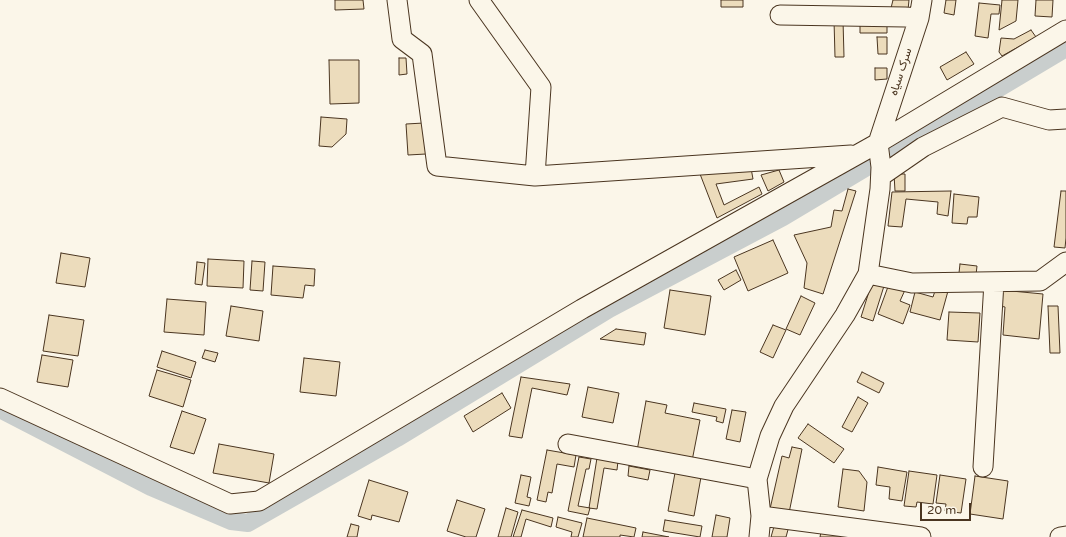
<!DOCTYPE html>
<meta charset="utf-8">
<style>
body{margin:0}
#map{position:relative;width:1066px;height:537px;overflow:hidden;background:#fbf6e9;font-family:"Varela Round",sans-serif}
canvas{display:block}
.scale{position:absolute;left:920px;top:503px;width:51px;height:18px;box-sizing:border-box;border:2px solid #4a3520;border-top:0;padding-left:5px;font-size:12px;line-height:14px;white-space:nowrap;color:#4a3520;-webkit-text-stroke:3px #fbf6e9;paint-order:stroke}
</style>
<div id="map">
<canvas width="1066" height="537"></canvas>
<div class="scale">20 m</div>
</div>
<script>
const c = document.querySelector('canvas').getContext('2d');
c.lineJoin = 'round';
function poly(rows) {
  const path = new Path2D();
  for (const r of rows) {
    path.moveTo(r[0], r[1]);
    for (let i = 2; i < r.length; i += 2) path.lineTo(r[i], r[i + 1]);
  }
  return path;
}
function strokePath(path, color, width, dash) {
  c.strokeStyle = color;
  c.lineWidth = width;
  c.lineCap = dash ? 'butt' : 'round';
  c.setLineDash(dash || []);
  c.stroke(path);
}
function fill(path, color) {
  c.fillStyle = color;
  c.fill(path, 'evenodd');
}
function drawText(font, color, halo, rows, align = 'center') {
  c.font = font + ' "Varela Round",Vazirmatn,sans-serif';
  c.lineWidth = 3;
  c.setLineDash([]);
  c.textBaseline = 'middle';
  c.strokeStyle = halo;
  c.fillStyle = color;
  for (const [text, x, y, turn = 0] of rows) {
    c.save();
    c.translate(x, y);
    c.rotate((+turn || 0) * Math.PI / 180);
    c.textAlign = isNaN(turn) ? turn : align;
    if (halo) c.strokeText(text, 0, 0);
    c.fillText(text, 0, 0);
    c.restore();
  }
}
const canal = poly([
 [0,409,151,487,231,521,248,523,397,438,609,309,783,217,1066,48]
]);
const building = poly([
 [335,0,363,0,364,9,335,10,335,0],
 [721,0,743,0,743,7,721,7,721,0],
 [893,0,909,0,908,10,891,8,893,0],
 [946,0,956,0,954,15,944,13,946,0],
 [1002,0,1018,0,1016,21,999,30,1002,0],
 [1036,0,1053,0,1052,17,1035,16,1036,0],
 [979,3,1000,5,999,14,991,14,988,38,975,36,979,3],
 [834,20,843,20,844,57,835,57,834,20],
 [887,20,887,33,860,33,860,21,887,20],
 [1031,30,1036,37,1002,56,999,52,1001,38,1014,39,1031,30],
 [877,37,887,37,887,54,878,54,877,37],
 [966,52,974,64,947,80,940,67,966,52],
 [399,58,406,58,407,74,399,75,399,58],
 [329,60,359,60,359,103,330,104,329,60],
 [875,68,887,68,887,79,875,80,875,68],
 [321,117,347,119,346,134,332,147,319,146,321,117],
 [424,123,426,154,408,155,406,124,424,123],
 [751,168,753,179,716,184,724,205,759,187,762,194,717,218,700,174,751,168],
 [779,170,784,182,768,191,761,175,779,170],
 [894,174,905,174,905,191,895,191,894,174],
 [848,189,856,191,823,294,804,288,807,263,794,235,831,227,834,210,842,211,848,189],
 [951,191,948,216,937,214,938,202,906,199,902,227,888,226,892,192,951,191],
 [1061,191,1066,191,1066,238,1065,248,1054,247,1061,191],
 [954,194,979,197,977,217,968,217,967,224,952,223,954,194],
 [773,240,788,273,748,291,734,257,773,240],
 [61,253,90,258,85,287,56,283,61,253],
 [208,259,244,261,243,288,207,286,208,259],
 [252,261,265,262,263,291,250,290,252,261],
 [197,262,205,263,202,285,195,284,197,262],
 [960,264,977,266,976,275,959,273,960,264],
 [273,266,315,269,314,286,305,285,303,298,271,295,273,266],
 [736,270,741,280,724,290,718,280,736,270],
 [872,282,884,286,873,321,861,317,872,282],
 [889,284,905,290,900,301,910,305,903,324,878,314,889,284],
 [936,288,948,291,940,320,910,312,915,292,933,297,936,288],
 [670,290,711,296,705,335,664,328,670,290],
 [1001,290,1043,294,1039,339,1003,335,1005,307,1000,306,1001,290],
 [801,296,815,303,800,335,786,329,801,296],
 [167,299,206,302,204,335,164,332,167,299],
 [231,306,263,311,259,341,226,336,231,306],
 [1048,306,1058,306,1060,353,1050,353,1048,306],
 [949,312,980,313,978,342,947,340,949,312],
 [49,315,84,320,78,356,43,351,49,315],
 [773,325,786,330,773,358,760,352,773,325],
 [616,329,646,333,644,345,600,339,616,329],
 [205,350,218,353,215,362,202,358,205,350],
 [162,351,196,362,191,378,157,367,162,351],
 [42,355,73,360,68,387,37,382,42,355],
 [304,358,340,362,336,396,300,392,304,358],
 [157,370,191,380,183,407,149,396,157,370],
 [862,372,884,383,879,393,857,382,862,372],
 [521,377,570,384,567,395,532,388,522,438,509,436,521,377],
 [588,387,619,393,613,423,582,417,588,387],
 [502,393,511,408,473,432,464,416,502,393],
 [858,397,868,403,852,432,842,427,858,397],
 [646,401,667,405,665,413,700,420,692,461,637,451,646,401],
 [694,403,726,409,723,423,716,421,717,417,692,412,694,403],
 [732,410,746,412,740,442,726,439,732,410],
 [182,411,206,419,194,454,170,447,182,411],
 [808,424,844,449,834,463,798,438,808,424],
 [219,444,274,454,269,483,213,473,219,444],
 [792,447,802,449,789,513,770,509,782,456,789,458,792,447],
 [547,450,576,455,574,467,557,464,552,493,548,492,546,502,537,500,547,450],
 [579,457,591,459,589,469,586,469,578,506,590,508,588,515,568,511,579,457],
 [597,458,618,461,617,470,604,468,597,509,589,508,597,458],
 [629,466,650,470,648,480,628,476,629,466],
 [878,467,907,472,902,501,889,499,890,487,876,485,878,467],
 [843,469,859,471,867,482,864,511,838,507,843,469],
 [909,471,937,475,933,504,917,502,916,507,904,506,909,471],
 [675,473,701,477,694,516,668,511,675,473],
 [521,475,531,477,527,497,531,498,529,506,515,503,521,475],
 [940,475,966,479,961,513,945,511,946,504,936,503,940,475],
 [975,476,1008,481,1003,519,970,514,975,476],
 [369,480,408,492,399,522,372,515,371,520,358,516,369,480],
 [457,500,485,509,476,537,466,537,447,531,457,500],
 [506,508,518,512,511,537,498,537,506,508],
 [522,510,553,518,551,527,526,519,521,537,513,537,522,510],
 [716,515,730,518,727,537,712,537,716,515],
 [558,517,582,523,578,537,571,537,572,532,556,527,558,517],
 [587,518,636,528,634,537,620,535,620,537,583,537,587,518],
 [665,520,702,526,700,537,663,531,665,520],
 [775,523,789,526,786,537,771,537,775,523],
 [351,524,359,526,357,537,347,537,351,524],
 [643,532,669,537,642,537,643,532],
 [821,532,848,536,848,537,820,537,821,532]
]);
const minor = poly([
 [397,0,402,39,422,54,437,166,535,176,851,155],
 [479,0,541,87,535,176],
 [780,15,905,17,919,18],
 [881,176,923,147,1002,107,1049,120,1066,119],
 [868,274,912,283,1040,281,1066,262],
 [0,398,230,504,259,501,582,309,878,143,1066,30],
 [568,444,757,479],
 [983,467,994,282],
 [761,516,921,537],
 [759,537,761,516,757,479,770,436,784,406,845,315,868,274,880,189,881,167,878,143,919,18,922,0],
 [1060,537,1066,536]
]);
const streetNames = [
 ["سرک سیاه",901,72,-72]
];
strokePath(canal, '#c9cecd', 18);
fill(building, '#ecdcbc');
strokePath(building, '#4a3520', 1);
strokePath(minor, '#4a3520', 21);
strokePath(minor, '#fbf6e9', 19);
drawText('12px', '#4a3520', '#fbf6e9', streetNames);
</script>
